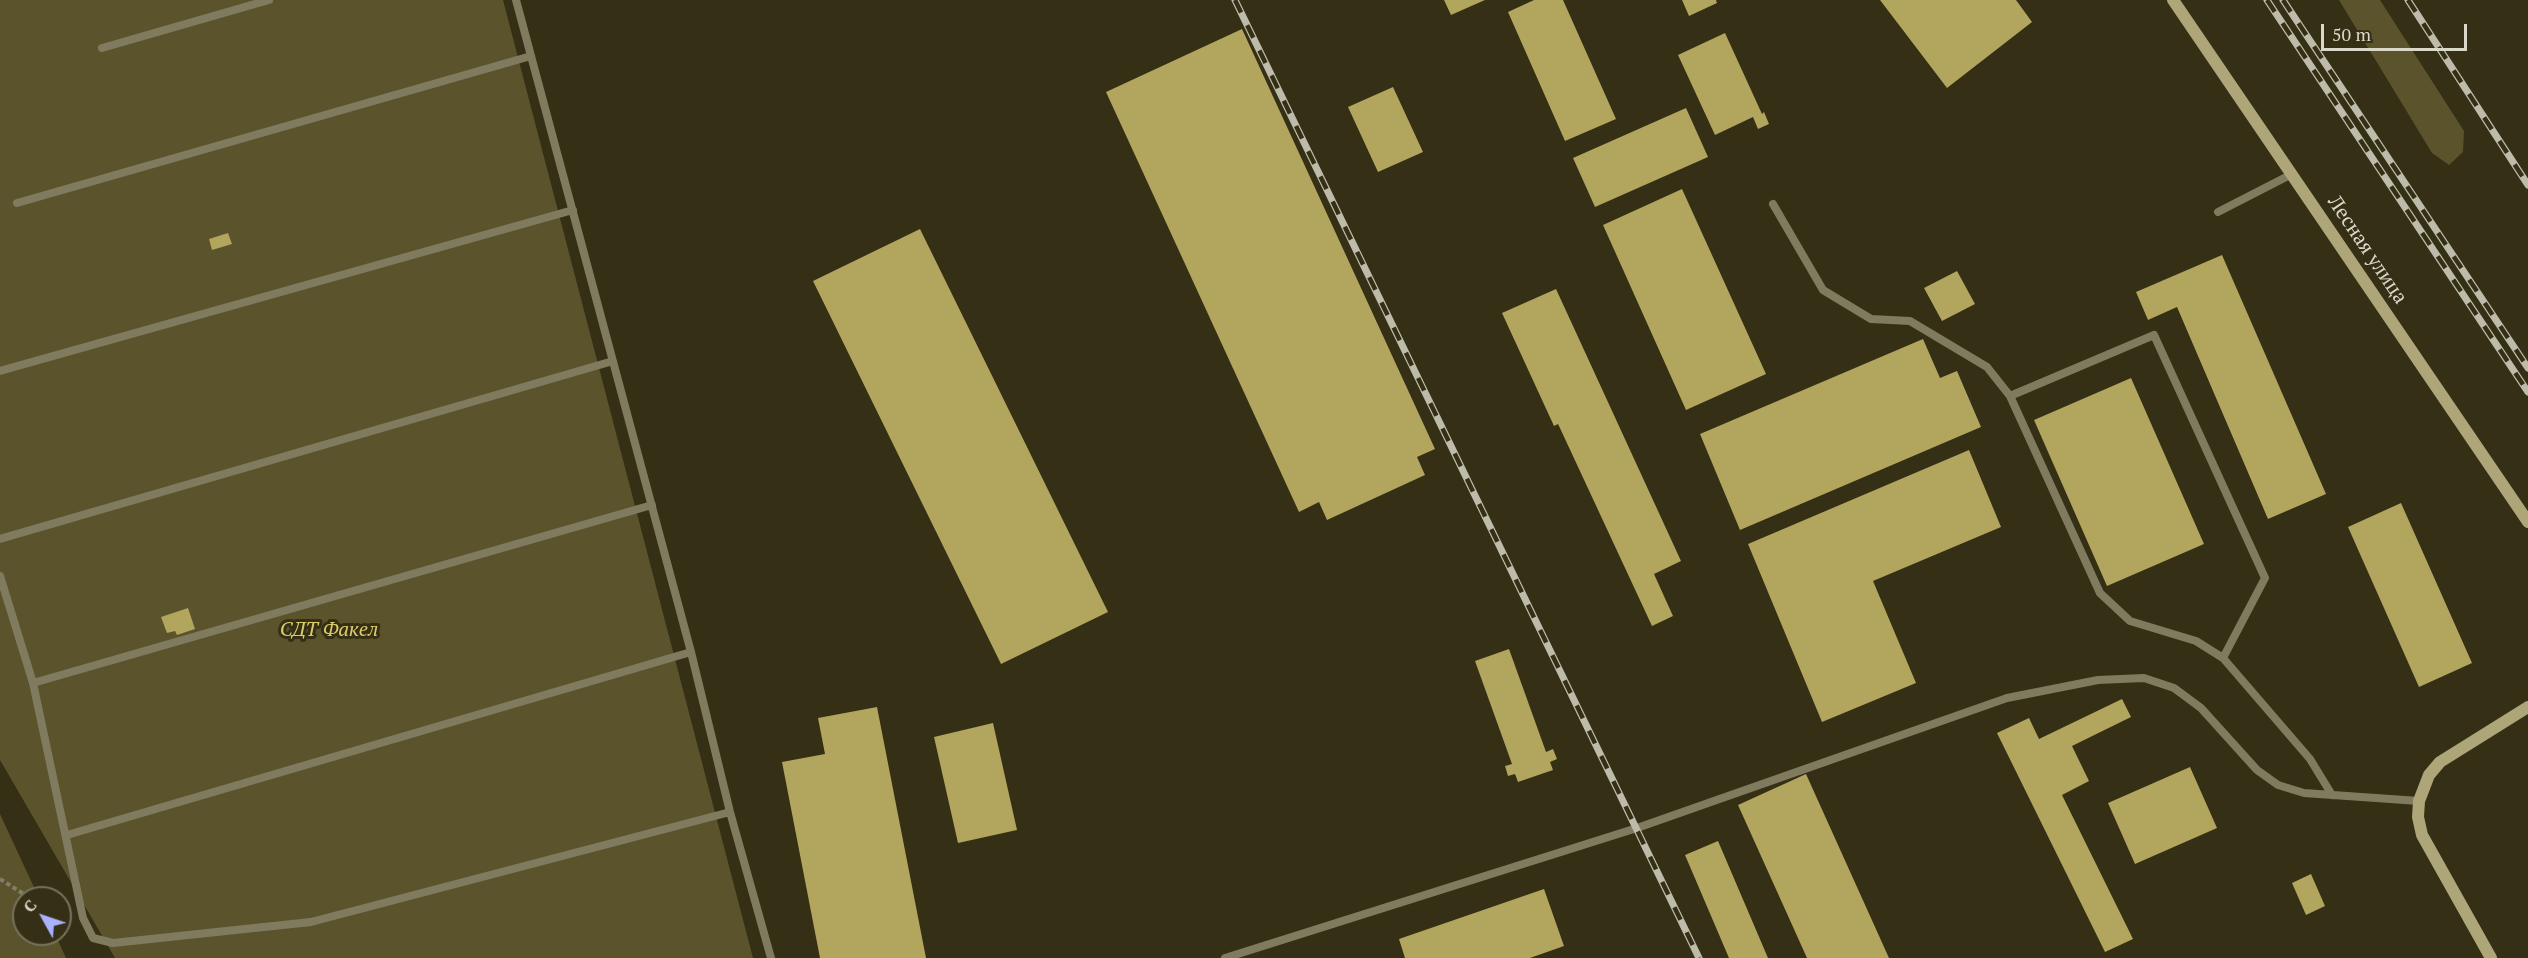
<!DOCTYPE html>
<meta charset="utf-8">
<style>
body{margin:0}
#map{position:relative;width:2528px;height:958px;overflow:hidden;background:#342f15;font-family:"PT Serif",serif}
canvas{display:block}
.north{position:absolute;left:12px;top:886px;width:60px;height:60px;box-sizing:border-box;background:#342f15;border:2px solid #76735d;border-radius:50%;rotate:310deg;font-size:16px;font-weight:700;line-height:24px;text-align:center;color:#dad8c8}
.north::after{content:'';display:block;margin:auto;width:21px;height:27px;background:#a9b0fc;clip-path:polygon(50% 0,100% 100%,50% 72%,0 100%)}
.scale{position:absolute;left:2321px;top:24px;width:146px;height:27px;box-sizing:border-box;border:3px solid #dad8c8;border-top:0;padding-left:8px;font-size:18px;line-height:21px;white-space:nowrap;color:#dad8c8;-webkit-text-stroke:4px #342f15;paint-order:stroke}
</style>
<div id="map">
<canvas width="2528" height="958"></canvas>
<div class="north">С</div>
<div class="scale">50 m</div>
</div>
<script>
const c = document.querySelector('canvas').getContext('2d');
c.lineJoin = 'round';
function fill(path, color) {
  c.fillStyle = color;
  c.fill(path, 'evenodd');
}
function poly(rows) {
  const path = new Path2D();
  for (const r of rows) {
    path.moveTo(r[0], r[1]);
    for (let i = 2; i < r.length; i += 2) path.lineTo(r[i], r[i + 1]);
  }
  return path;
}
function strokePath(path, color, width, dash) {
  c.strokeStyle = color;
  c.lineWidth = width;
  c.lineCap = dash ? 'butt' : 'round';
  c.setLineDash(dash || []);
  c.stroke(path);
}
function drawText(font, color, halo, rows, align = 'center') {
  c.font = font + ' "PT Serif",serif';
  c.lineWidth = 6;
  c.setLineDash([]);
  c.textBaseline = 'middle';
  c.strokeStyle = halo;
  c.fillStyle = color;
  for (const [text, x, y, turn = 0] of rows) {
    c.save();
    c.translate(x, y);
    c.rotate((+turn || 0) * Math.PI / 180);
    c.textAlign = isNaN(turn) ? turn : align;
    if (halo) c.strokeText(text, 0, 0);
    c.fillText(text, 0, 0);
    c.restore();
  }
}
const green = poly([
 [0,0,503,0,753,958,115,958,0,760],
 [2339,0,2380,0,2464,131,2463,152,2449,165,2432,153],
 [0,814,39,898,24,898,24,934,55,934,66,958,0,958]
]);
const building = poly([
 [1444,0,1485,0,1451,15],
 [1534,0,1563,0,1616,119,1565,141,1508,12],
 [1682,0,1716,0,1717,3,1689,16],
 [1880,0,2016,0,2032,22,1947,88],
 [1242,29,1435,449,1417,457,1425,475,1327,520,1319,502,1299,512,1106,92],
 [1725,33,1762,114,1764,112,1769,124,1758,129,1753,117,1715,135,1678,55],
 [1393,87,1423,152,1378,172,1348,107],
 [1686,108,1708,157,1595,207,1573,158],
 [1682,189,1766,374,1686,410,1603,225],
 [920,229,1108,612,1001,664,813,281],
 [228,233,232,244,212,250,209,239],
 [2222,255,2326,494,2268,519,2177,307,2148,320,2136,292],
 [1957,271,1975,304,1942,321,1924,288],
 [1556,289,1681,561,1654,574,1673,616,1652,626,1559,426,1558,424,1554,426,1502,313],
 [1923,339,1940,378,1957,371,1981,427,1740,530,1700,434],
 [2131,378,2204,544,2107,586,2034,420],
 [1969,450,2001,527,1873,581,1916,683,1822,722,1748,544],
 [2401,503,2472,663,2419,687,2348,527],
 [188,608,195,629,177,635,175,631,167,633,161,617],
 [1509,649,1546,752,1553,749,1557,759,1550,762,1553,770,1518,782,1515,774,1508,776,1505,766,1512,764,1475,661],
 [2122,699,2131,717,2072,746,2089,781,2062,795,2133,939,2105,952,1997,733,2029,718,2039,739],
 [877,707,926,958,820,958,782,762,825,754,818,718],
 [993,723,1017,830,958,843,934,737],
 [2190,767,2217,828,2135,864,2108,803],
 [1806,774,1889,958,1807,958,1738,805],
 [1718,841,1768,958,1729,958,1685,855],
 [2311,874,2325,906,2306,915,2292,883],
 [1544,889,1564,946,1530,958,1405,958,1399,939]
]);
const path = poly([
 [0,879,30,898],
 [60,917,72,925]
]);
const lane = poly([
 [516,0,691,652,730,812,771,958],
 [102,48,269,0],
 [17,203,531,56],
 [1773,204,1823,290,1871,319,1910,321,1987,367,2010,396,2100,593,2130,621,2196,641,2223,658,2310,759,2332,795],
 [2218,212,2292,174],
 [0,371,573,210],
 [2010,396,2154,335,2265,578,2223,658],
 [0,539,613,361],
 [0,576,33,683,83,918,93,938,113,943,311,922,730,812],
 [33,683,652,505],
 [67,835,691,652],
 [1225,958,1637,828,2007,698,2098,680,2144,678,2174,688,2201,708,2257,770,2278,785,2304,793,2419,801]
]);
const secondary = poly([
 [2173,0,2528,522],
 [2491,958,2422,835,2418,817,2419,801,2429,775,2440,762,2528,707]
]);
const rail = poly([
 [1235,0,1699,958],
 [2267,0,2528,392],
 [2283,0,2528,368],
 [2408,0,2528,185]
]);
const streetNames = [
 ["Лесная улица",2367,250,56]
];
const parkNames = [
 ["СДТ Факел",329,630]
];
fill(green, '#5b532c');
fill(building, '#b2a55e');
strokePath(path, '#827f69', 4, [4.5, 3]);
strokePath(lane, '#807b5e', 8);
strokePath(secondary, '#aea678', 12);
strokePath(rail, '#bdbba9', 7);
strokePath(rail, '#342f15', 4.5, [14]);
drawText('20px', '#dad8c8', '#342f15', streetNames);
drawText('italic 20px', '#decc68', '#342f15', parkNames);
</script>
